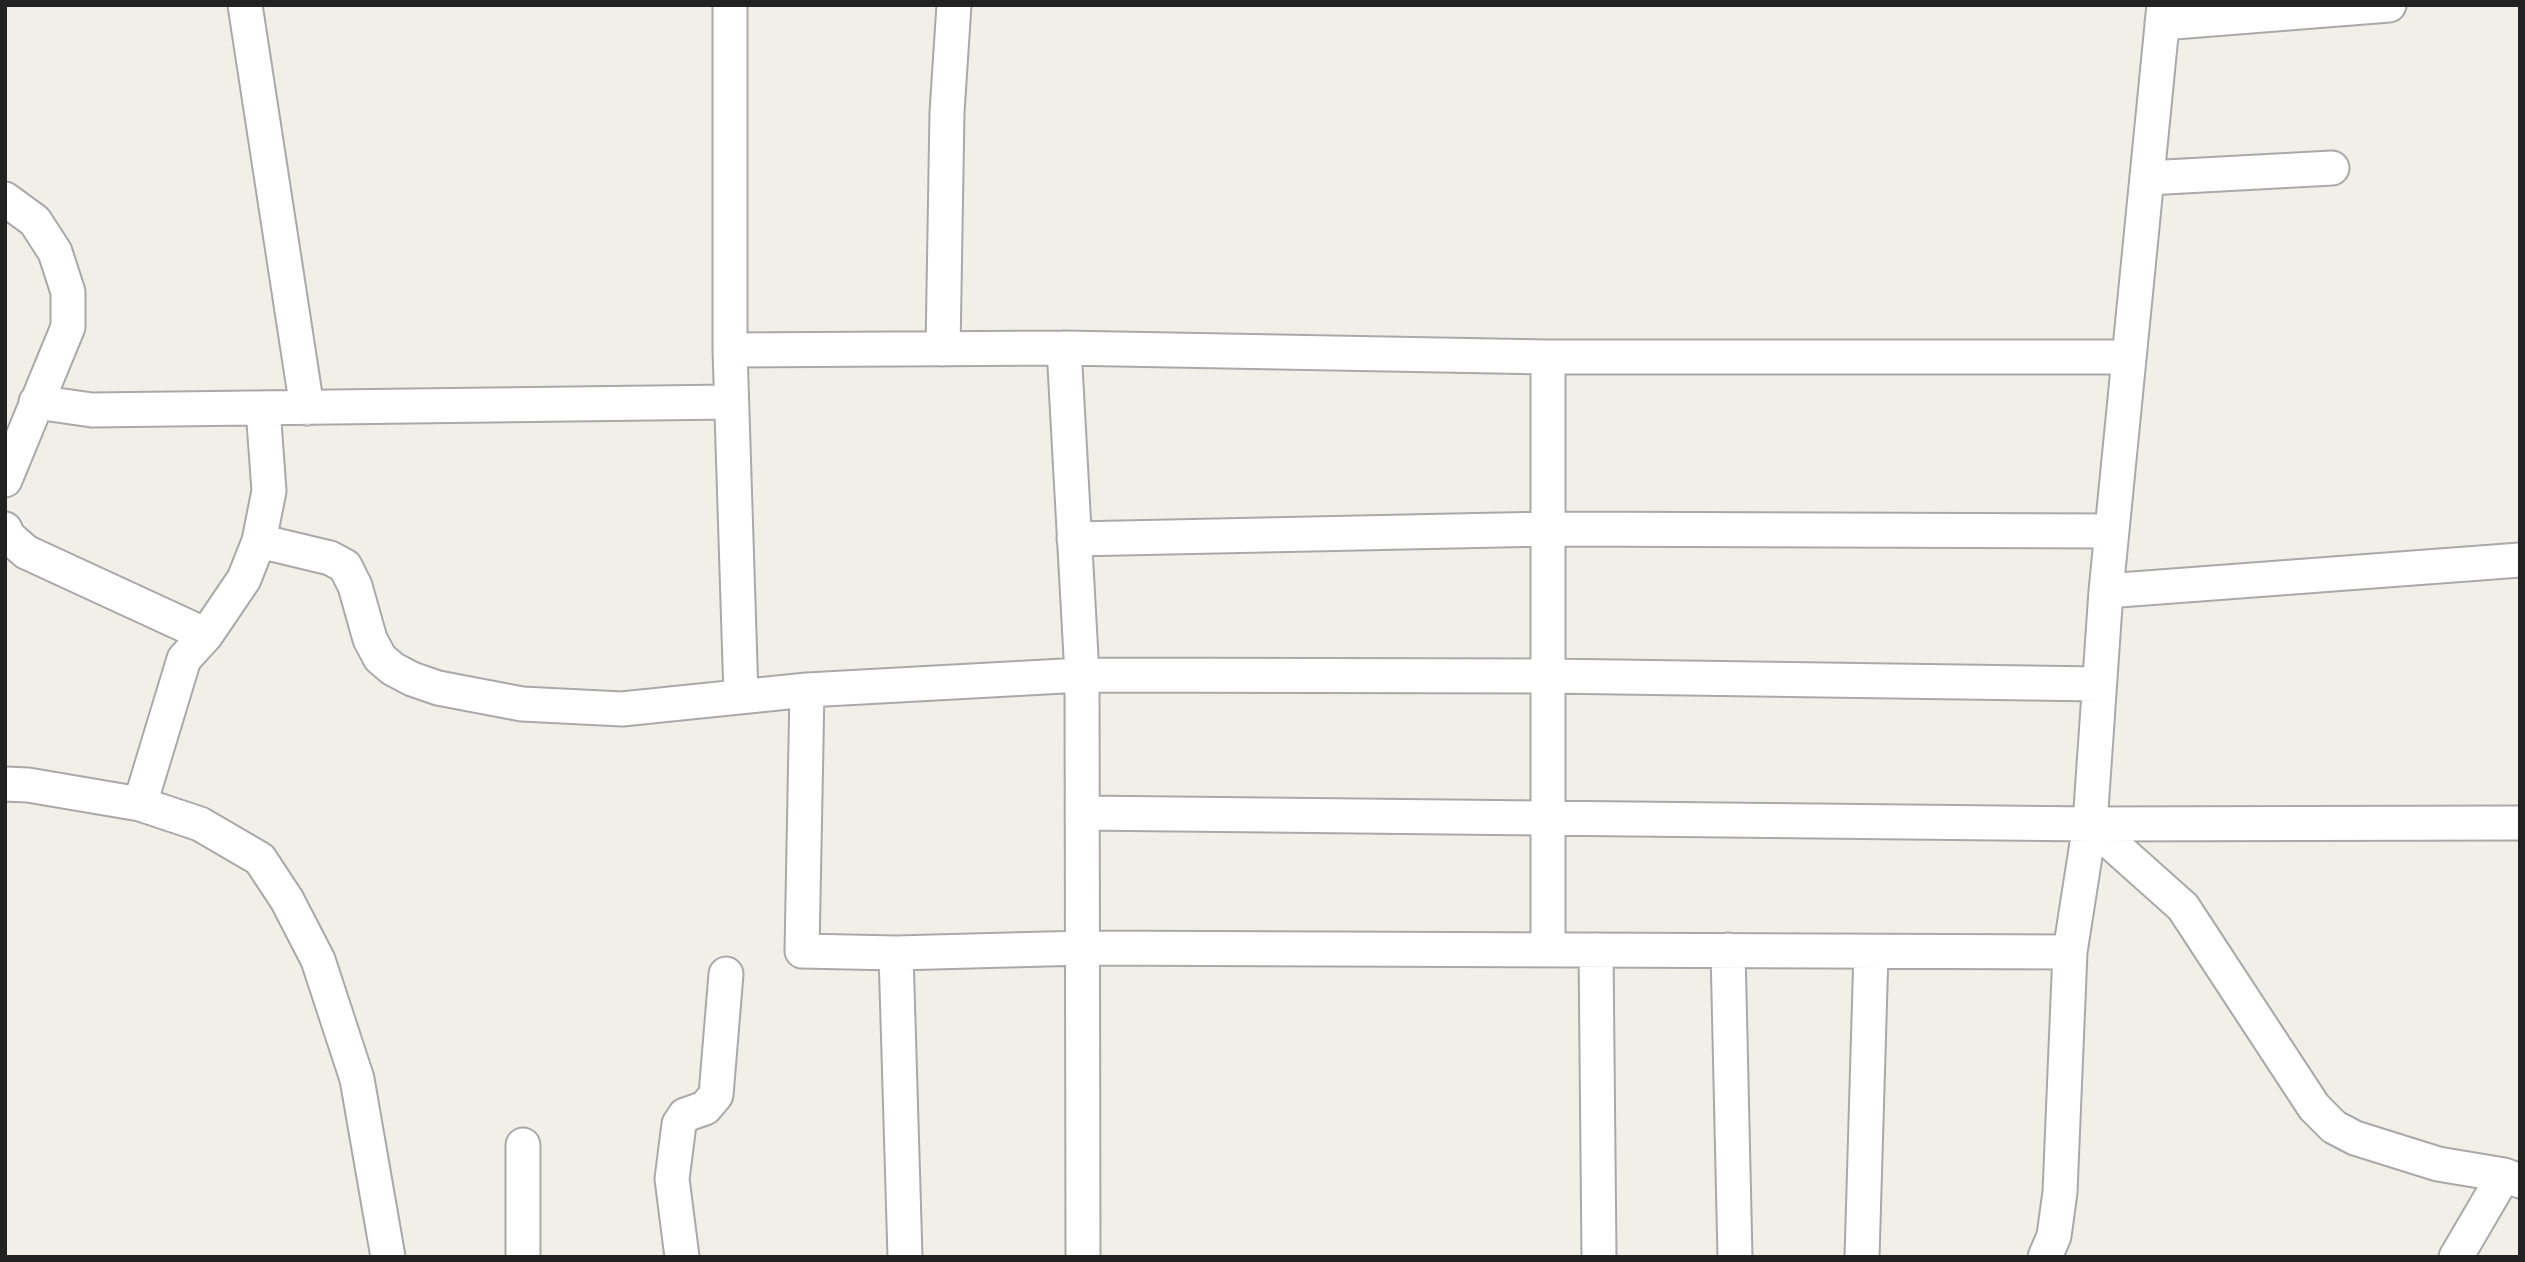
<!DOCTYPE html>
<style>
body{margin:0}
#map{position:relative;width:2525px;height:1262px;overflow:hidden;background:#f2efe9;font-family:"Fira Sans Condensed",sans-serif}
canvas{display:block}
.frame{position:absolute;inset:0;border:7px solid #222;pointer-events:none}
</style>
<div id="map">
<canvas width="2525" height="1262"></canvas>
<div class="frame"></div>
</div>
<script>
const c = document.querySelector('canvas').getContext('2d');
c.lineJoin = 'round';
function poly(rows) {
  const path = new Path2D();
  for (const r of rows) {
    path.moveTo(r[0], r[1]);
    for (let i = 2; i < r.length; i += 2) path.lineTo(r[i], r[i + 1]);
  }
  return path;
}
function strokePath(path, color, width, dash) {
  c.strokeStyle = color;
  c.lineWidth = width;
  c.lineCap = dash ? 'butt' : 'round';
  c.setLineDash(dash || []);
  c.stroke(path);
}
const street = poly([
 [245,5,307,408],
 [730,5,730,350,741,696],
 [2162,23,2389,5],
 [2147,178,2332,168],
 [5,199,35,221,55,252,68,292,68,327,5,480],
 [1064,348,1082,675,1083,1257],
 [943,349,947,112,954,5],
 [730,350,1064,348,1548,357,2129,357],
 [36,402,92,410,731,402],
 [5,529,8,536,26,552,206,635],
 [1074,539,1548,529,2112,531],
 [259,541,330,558,345,566,355,586,370,639,380,658,393,669,412,679,438,688,522,704,622,709,807,690,1082,675,1549,676,2099,684],
 [2106,591,2520,560],
 [807,690,802,951,896,953,1084,948,2070,952],
 [5,784,28,785,140,804,200,824,260,859,287,900,318,960,357,1079,388,1257],
 [140,804,184,659,206,635,244,579,259,541,269,491,263,408],
 [1083,813,2090,824,2520,823],
 [2090,824,2183,907,2314,1107,2334,1127,2355,1138,2438,1164,2504,1175,2520,1181],
 [1548,950,1548,357],
 [1596,950,1599,1257],
 [1728,950,1735,1257],
 [896,953,905,1257],
 [523,1145,523,1257],
 [682,1257,672,1179,679,1124,685,1115,705,1108,716,1095,726,974],
 [1862,1257,1871,952],
 [2045,1257,2054,1236,2060,1192,2070,952,2090,824,2106,591,2164,5],
 [2456,1257,2504,1175]
]);
strokePath(street, '#a9a9a9', 37);
strokePath(street, '#fff', 33);
</script>
